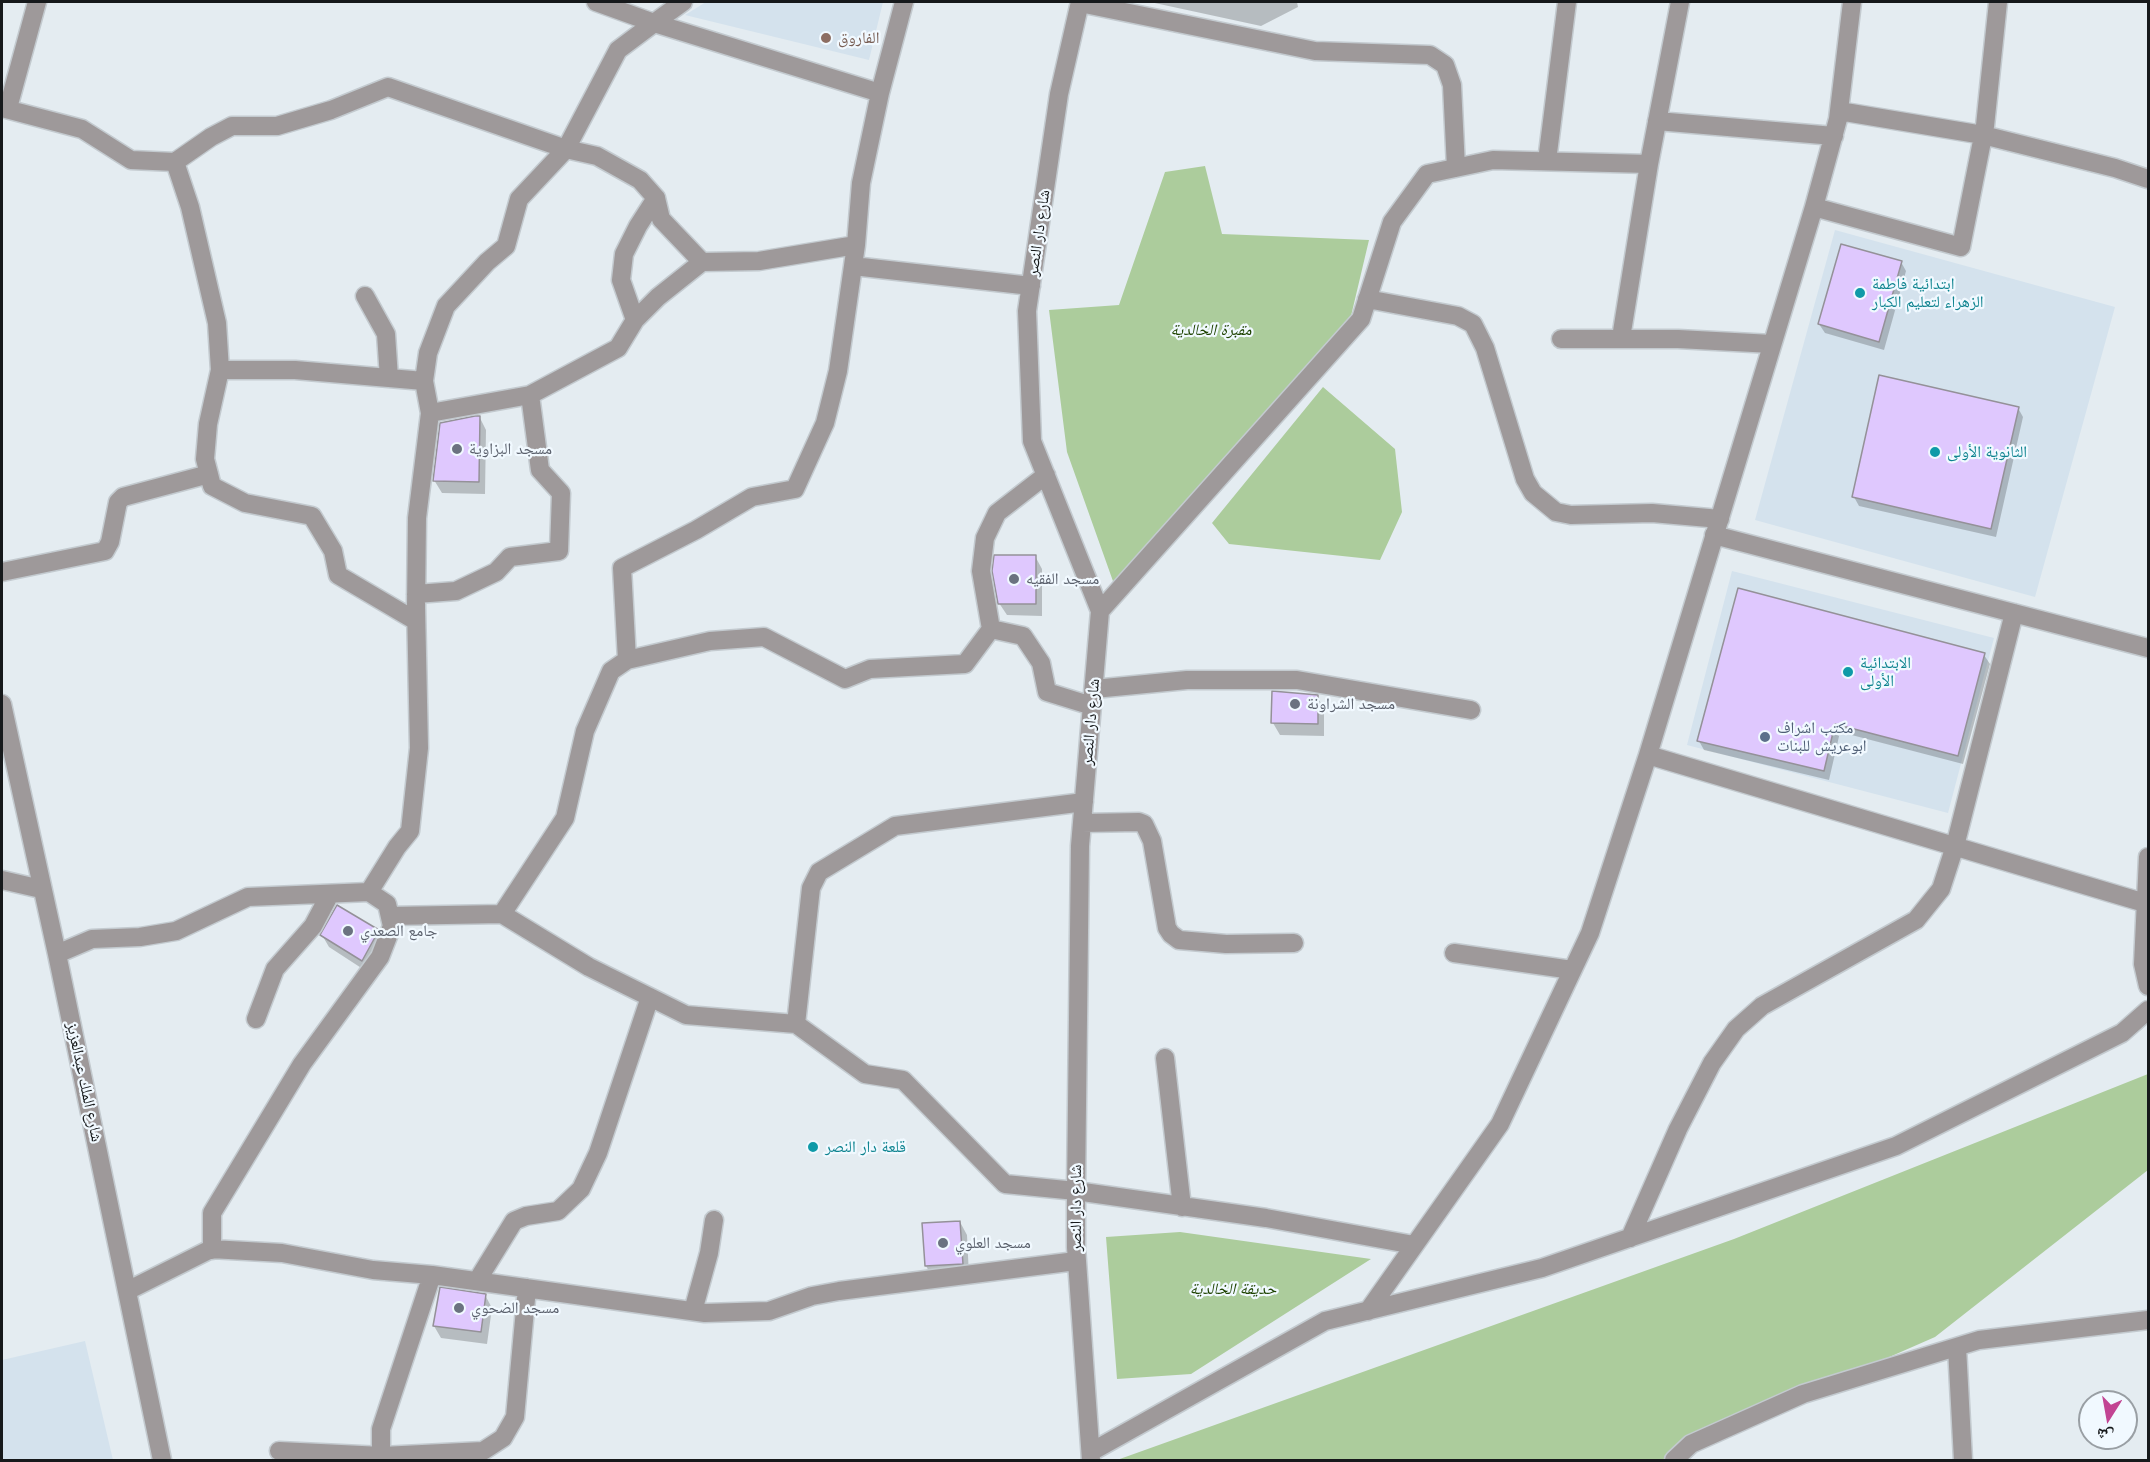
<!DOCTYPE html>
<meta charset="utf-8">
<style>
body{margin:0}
#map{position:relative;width:2150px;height:1462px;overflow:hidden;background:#e4ecf1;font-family:"Libre Baskerville","Noto Naskh Arabic",serif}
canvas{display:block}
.frame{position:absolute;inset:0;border:3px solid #16191b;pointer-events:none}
.north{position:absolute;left:2078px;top:1390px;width:60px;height:60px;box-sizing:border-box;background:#f1f9ff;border:2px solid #999fa4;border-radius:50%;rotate:191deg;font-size:16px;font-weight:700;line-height:24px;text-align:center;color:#16191b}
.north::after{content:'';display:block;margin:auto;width:21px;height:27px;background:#c24493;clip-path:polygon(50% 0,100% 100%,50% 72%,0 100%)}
</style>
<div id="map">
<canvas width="2150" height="1462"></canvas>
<div class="frame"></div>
<div class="north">ش</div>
</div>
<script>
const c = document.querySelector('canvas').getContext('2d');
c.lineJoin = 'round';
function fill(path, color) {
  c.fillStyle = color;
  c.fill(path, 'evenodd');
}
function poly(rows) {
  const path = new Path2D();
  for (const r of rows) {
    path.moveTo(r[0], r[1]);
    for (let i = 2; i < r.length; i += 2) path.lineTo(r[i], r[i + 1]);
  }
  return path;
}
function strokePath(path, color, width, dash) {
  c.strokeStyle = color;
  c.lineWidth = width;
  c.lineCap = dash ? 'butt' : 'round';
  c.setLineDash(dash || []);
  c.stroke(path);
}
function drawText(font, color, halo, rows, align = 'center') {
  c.font = font + ' "Libre Baskerville","Noto Naskh Arabic",serif';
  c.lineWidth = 4.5;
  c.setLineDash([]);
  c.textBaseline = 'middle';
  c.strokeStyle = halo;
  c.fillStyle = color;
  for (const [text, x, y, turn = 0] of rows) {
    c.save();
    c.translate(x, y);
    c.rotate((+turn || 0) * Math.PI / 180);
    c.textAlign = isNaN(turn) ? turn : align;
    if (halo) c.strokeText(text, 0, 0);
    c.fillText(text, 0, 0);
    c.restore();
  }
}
const built = poly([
 [706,2,883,2,869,60,685,15],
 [1835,230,2115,307,2035,597,1755,520],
 [1732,571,1994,638,1948,813,1687,745],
 [85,1341,113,1460,2,1460,2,1360]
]);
const green = poly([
 [1205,166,1222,234,1369,240,1351,316,1114,584,1067,452,1049,310,1119,305,1165,172],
 [1323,387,1395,449,1402,512,1380,560,1229,544,1212,523],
 [2148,1074,2148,1170,1935,1337,1691,1444,1671,1460,1117,1460,1734,1239],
 [1180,1232,1371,1259,1191,1374,1117,1379,1106,1237]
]);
const shadow = poly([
 [1150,2,1297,2,1298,7,1261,26],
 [1901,262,1906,271,1884,350,1825,333,1819,324],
 [2018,408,2023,417,1996,537,1859,506,1854,497],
 [480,418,486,430,485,494,442,493,434,480],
 [1035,556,1042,569,1042,616,1007,615,999,603],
 [1984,655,1990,664,1963,764,1840,732,1829,780,1704,750,1699,741],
 [1317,696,1324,709,1324,736,1280,735,1273,723],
 [377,931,385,943,369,973,329,947,322,935],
 [960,1222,967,1235,969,1276,933,1278,926,1266],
 [485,1295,492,1308,487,1344,441,1338,434,1326]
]);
const building = poly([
 [1841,244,1902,261,1879,342,1818,324,1841,244],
 [1879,375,2019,407,1991,529,1852,497,1879,375],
 [475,416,480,416,479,482,433,481,440,423,475,416],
 [994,555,1036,555,1036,604,998,604,992,571,994,555],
 [1738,588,1985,653,1958,756,1835,724,1824,771,1697,741,1738,588],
 [1272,691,1318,695,1318,724,1271,723,1272,691],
 [337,905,379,930,362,961,320,935,337,905],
 [960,1221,963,1264,925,1266,922,1223,960,1221],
 [440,1287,486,1294,481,1332,433,1326,440,1287]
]);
const minor = poly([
 [596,2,654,23,683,2],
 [1080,2,1059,94,1027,311,1032,441,1100,611,1080,846,1076,1191,1076,1247,1091,1460],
 [1080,3,1315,51,1430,55,1445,65,1452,85,1456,168],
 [880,93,904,2],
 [2,108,82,129,131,160,175,162,190,207,217,323,220,370,208,424,205,459,212,486,245,503,312,516,333,551,338,575,416,621],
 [8,108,37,2],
 [1839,111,1983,135,2115,168,2148,179],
 [1657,121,1834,136],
 [1547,161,1567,2],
 [175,162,211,137,232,126,277,126,331,110,388,87,566,149,618,50,654,23,880,93,861,183,856,245,759,261,702,262],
 [1814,207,1961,247,1985,126,1998,2],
 [856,245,838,371,825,423,795,489,752,497,696,530,622,568,627,660,710,641,764,637,845,679,870,669,965,664,991,629,1023,636,1041,663,1047,692,1092,706],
 [853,266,1031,286],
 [365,296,386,334,389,378],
 [1367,299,1458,316,1473,324,1485,348,1525,479,1533,493,1556,512,1571,515,1652,513,1720,519],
 [635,320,658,297,702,262,661,219,656,198],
 [1621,338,1649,164,1680,2],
 [1561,339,1678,339,1772,344],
 [220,370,295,370,424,381,430,413,417,518,416,607,419,748,410,831,397,847,369,892],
 [424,381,428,353,446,306,487,262,506,246,519,199,566,149,597,156,640,180,656,198,638,226,624,254,621,280,635,320,618,348,530,395,430,413],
 [1714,535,2148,648],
 [2,572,105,551,110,542,118,502,123,497,209,474],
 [416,594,456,591,496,572,510,557,559,551,561,493,540,470,530,395],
 [1100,611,1361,319,1392,222,1427,174,1493,160,1649,164],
 [991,629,981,571,985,538,997,513,1046,475],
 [1094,689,1187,680,1297,680,1471,710],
 [2,704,57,954,162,1460],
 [1648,755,2145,903],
 [1082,823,1139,822,1144,824,1152,841,1167,928,1171,934,1179,940,1226,944,1294,943],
 [2148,857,2143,964,2148,986],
 [2,880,41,889],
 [502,914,589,967,686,1015,796,1024,865,1074,903,1080,1005,1184,1076,1191,1266,1218,1414,1245],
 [390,916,502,914,565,818,585,731,611,671,627,660],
 [1454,953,1572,970],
 [57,954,92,939,140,937,176,931,248,897,369,892,387,904,392,926,380,957,302,1064,212,1213,212,1250],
 [256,1019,275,969,313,926,330,894],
 [796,1024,811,888,819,872,895,826,1084,802],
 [1165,1058,1182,1207],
 [1630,1238,1678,1129,1712,1063,1736,1029,1762,1006,1916,920,1941,889,1955,846,2014,613],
 [432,1275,705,1313,769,1311,812,1296,839,1291,1076,1261],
 [477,1281,514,1221,526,1216,558,1211,581,1189,598,1153,650,997],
 [127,1291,211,1249,282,1253,373,1270,432,1275,381,1429,381,1460],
 [693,1311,709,1253,714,1220],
 [1368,1311,1500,1124,1590,933,1648,755,1814,207,1838,119,1852,2],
 [1957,1347,1963,1460],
 [279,1451,382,1456,483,1451,503,1438,515,1417,527,1288],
 [1091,1452,1325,1321,1542,1268,1896,1146,2122,1033,2148,1010],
 [1674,1460,1691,1444,1803,1394,1979,1340,2148,1320]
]);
const markers = [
 [826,38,6,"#8d6e63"],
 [1860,293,6,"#0f9aa8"],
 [457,449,6,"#6b7280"],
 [1935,452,6,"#0f9aa8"],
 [1014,579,6,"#6b7280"],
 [1848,672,6,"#0f9aa8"],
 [1295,704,6,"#6b7280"],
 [1765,737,6,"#5c6f8a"],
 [348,931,6,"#6b7280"],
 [813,1147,6,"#0f9aa8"],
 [943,1243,6,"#6b7280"],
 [459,1308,6,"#6b7280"]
];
const educationNames = [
 ["الفاروق",838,38]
];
const streetNames = [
 ["شارع دار النصر",1039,233,-82],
 ["شارع دار النصر",1091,722,-85],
 ["شارع الملك عبدالعزيز",84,1082,78],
 ["شارع دار النصر",1076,1208,-90]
];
const cultureNames = [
 ["ابتدائية فاطمة",1872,284],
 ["الزهراء لتعليم الكبار",1872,302],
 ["الثانوية الأولى",1947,452],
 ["الابتدائية",1860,663],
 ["الأولى",1860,681],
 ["قلعة دار النصر",825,1147]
];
const parkNames = [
 ["مقبرة الخالدية",1211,330],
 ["حديقة الخالدية",1233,1289]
];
const worshipNames = [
 ["مسجد البزاوية",469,449],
 ["مسجد الفقيه",1026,579],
 ["مسجد الشراونة",1307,704],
 ["جامع الصعدي",360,931],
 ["مسجد العلوي",955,1243],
 ["مسجد الضحوي",471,1308]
];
const serviceNames = [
 ["مكتب اشراف",1777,728],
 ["ابوعريش للبنات",1777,746]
];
fill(built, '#d4e2ed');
fill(green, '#accc9c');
fill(shadow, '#0003');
fill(building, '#dfc8fe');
strokePath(building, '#949198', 1.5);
strokePath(minor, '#c3cacf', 21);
strokePath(minor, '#9e999a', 18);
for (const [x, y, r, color] of markers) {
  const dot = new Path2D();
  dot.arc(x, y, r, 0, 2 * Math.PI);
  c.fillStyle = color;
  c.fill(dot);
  strokePath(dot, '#f1f9ff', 2);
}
drawText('16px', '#785e54', '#f1f9ff', educationNames, 'left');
drawText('16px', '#16191b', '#f1f9ff', streetNames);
drawText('16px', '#0d838f', '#f1f9ff', cultureNames, 'left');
drawText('italic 16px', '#1e4300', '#f1f9ff', parkNames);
drawText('16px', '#5b616d', '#f1f9ff', worshipNames, 'left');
drawText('16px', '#4e5e75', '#f1f9ff', serviceNames, 'left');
</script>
